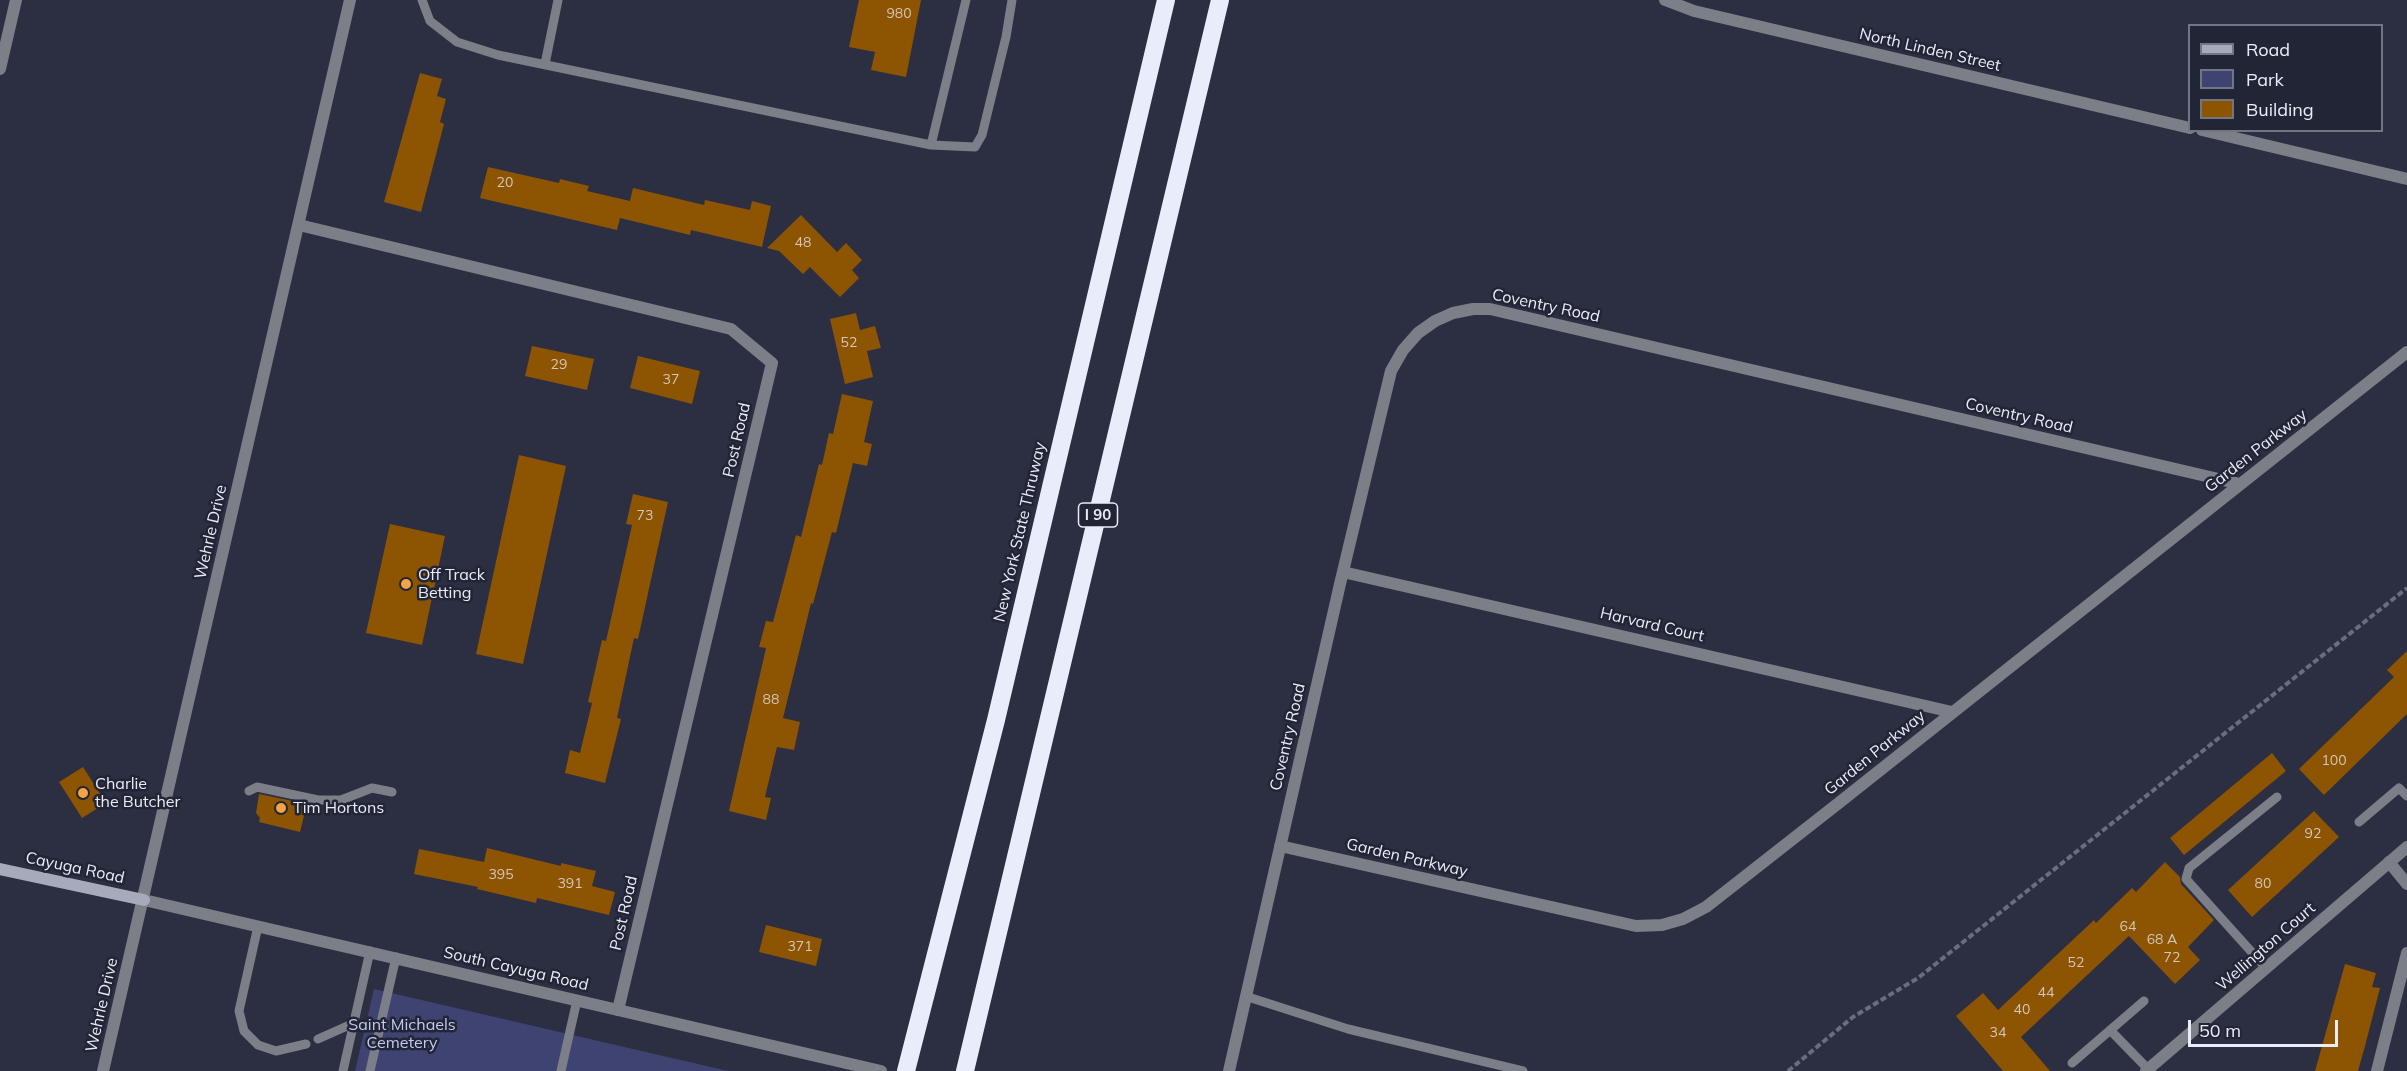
<!DOCTYPE html>
<style>
body{margin:0}
#map{position:relative;width:2407px;height:1071px;overflow:hidden;background:#2c2f41;font-family:Mulish,sans-serif}
canvas{display:block}
.legend{position:absolute;left:2188px;top:24px;width:195px;height:108px;box-sizing:border-box;background:#222536;border:2px solid #727584;margin:0;padding:8px 10px;list-style:none;font-size:18px;color:#eaecf8}
.legend li{display:flex;align-items:center;gap:12px;height:30px}
.legend b{width:30px;border:2px solid #727584}
.scale{position:absolute;left:2188px;top:1020px;width:150px;height:27px;box-sizing:border-box;border:3px solid #eaecf8;border-top:0;padding-left:8px;font-size:18px;line-height:21px;white-space:nowrap;color:#eaecf8;-webkit-text-stroke:4px #222536;paint-order:stroke}
</style>
<div id="map">
<canvas width="2407" height="1071"></canvas>
<ul class="legend">
<li><b style="height:8px;background:#a7aaba"></b>Road</li>
<li><b style="height:16px;background:#3e4372"></b>Park</li>
<li><b style="height:16px;background:#8d5401"></b>Building</li>
</ul>
<div class="scale">50 m</div>
</div>
<script>
const c = document.querySelector('canvas').getContext('2d');
c.lineJoin = 'round';
function fill(path, color) {
  c.fillStyle = color;
  c.fill(path, 'evenodd');
}
function poly(rows) {
  const path = new Path2D();
  for (const r of rows) {
    path.moveTo(r[0], r[1]);
    for (let i = 2; i < r.length; i += 2) path.lineTo(r[i], r[i + 1]);
  }
  return path;
}
function strokePath(path, color, width, dash) {
  c.strokeStyle = color;
  c.lineWidth = width;
  c.lineCap = dash ? 'butt' : 'round';
  c.setLineDash(dash || []);
  c.stroke(path);
}
function drawText(font, color, halo, rows, align = 'center') {
  c.font = font + ' Mulish,sans-serif';
  c.lineWidth = 5;
  c.setLineDash([]);
  c.textBaseline = 'middle';
  c.strokeStyle = halo;
  c.fillStyle = color;
  for (const [text, x, y, turn = 0] of rows) {
    c.save();
    c.translate(x, y);
    c.rotate((+turn || 0) * Math.PI / 180);
    c.textAlign = isNaN(turn) ? turn : align;
    if (halo) c.strokeText(text, 0, 0);
    c.fillText(text, 0, 0);
    c.restore();
  }
}
const green = poly([
 [374,989,728,1071,355,1071]
]);
const building = poly([
 [859,0,921,0,906,77,871,70,875,52,849,47],
 [420,73,442,79,437,96,446,99,440,122,444,124,421,212,384,202],
 [488,167,559,183,560,179,589,186,587,191,630,201,633,188,704,205,705,200,750,210,752,201,771,206,762,247,691,230,690,235,620,218,617,230,480,198],
 [801,215,837,252,846,243,862,260,852,270,859,278,840,297,810,267,803,274,779,251,767,248],
 [856,313,860,330,875,326,881,348,867,351,873,377,845,384,830,319],
 [532,346,594,359,587,390,525,376],
 [638,356,700,371,692,404,630,388],
 [842,394,873,401,864,442,872,444,867,466,853,463,836,533,832,532,813,604,811,603,783,718,800,722,794,750,777,747,765,797,771,798,766,820,729,811,766,648,759,647,766,621,773,622,796,535,801,537,819,464,822,465,829,433,833,434],
 [519,455,566,466,523,664,476,654],
 [633,494,668,502,638,639,634,638,617,718,621,719,605,783,565,773,570,750,580,753,592,703,588,702,602,640,606,641,632,525,626,524],
 [390,524,445,536,422,645,366,633],
 [2407,651,2407,714,2324,795,2299,769,2394,677,2387,670],
 [2272,753,2286,771,2184,855,2170,838],
 [83,767,106,803,82,818,59,782],
 [259,794,307,804,300,832,259,822,260,818,256,813],
 [2314,811,2339,837,2252,917,2228,890],
 [487,848,561,866,561,863,596,871,592,886,615,892,609,915,537,898,536,903,477,889,478,887,414,874,419,849,484,862],
 [2165,862,2180,877,2181,884,2214,920,2188,947,2200,960,2175,984,2129,936,2021,1037,2050,1071,2003,1071,1956,1016,1983,993,1998,1010,2094,920,2096,923,2132,888,2136,892],
 [766,925,822,939,816,966,759,952],
 [2345,964,2376,973,2372,987,2380,988,2365,1046,2358,1071,2315,1071]
]);
const path = poly([
 [1788,1071,1853,1017,1918,978,2407,588]
]);
const service = poly([
 [422,0,430,21,457,42,498,55,931,145,975,147,982,135,1006,37,1012,0],
 [545,64,558,0],
 [931,145,966,0],
 [249,791,257,787,318,800,341,800,372,788,392,792],
 [2359,822,2399,788,2407,796],
 [258,926,239,1011,244,1031,258,1045,276,1051,306,1044],
 [2266,968,2186,879,2189,868,2277,797],
 [1245,996,1348,1029,1523,1071],
 [2110,1030,2148,1069],
 [318,1039,354,1023],
 [2072,1063,2144,1001],
 [343,1071,370,951],
 [370,1071,396,957],
 [561,1071,577,1000]
]);
const minor = poly([
 [1665,0,1694,11,2190,128],
 [0,69,16,0],
 [2202,130,2407,179],
 [299,225,731,329,772,363,618,1010],
 [1343,572,1952,712],
 [1280,846,1636,926,1662,925,1683,919,1706,907,1840,802,2407,352],
 [2389,862,2407,884],
 [1229,1071,1340,584,1391,371,1403,350,1418,333,1435,321,1453,313,1473,309,1490,309,2240,484],
 [2146,1071,2407,847],
 [2377,1071,2407,953]
]);
const tertiary = poly([
 [144,900,881,1071],
 [103,1071,350,0]
]);
const secondary = poly([
 [0,869,144,900]
]);
const motorway = poly([
 [906,1071,996,720,1166,0],
 [965,1071,1220,0]
]);
const markers = [
 [406,584,6,"#f4a345"],
 [83,793,6,"#f4a345"],
 [281,808,6,"#f4a345"]
];
const numberNames = [
 ["980",899,14],
 ["20",505,183],
 ["48",803,243],
 ["52",849,343],
 ["29",559,365],
 ["37",671,380],
 ["73",645,516],
 ["88",771,700],
 ["100",2334,761],
 ["92",2313,834],
 ["395",501,875],
 ["391",570,884],
 ["80",2263,884],
 ["64",2128,927],
 ["68 A",2162,940],
 ["371",800,947],
 ["72",2172,958],
 ["52",2076,963],
 ["44",2046,993],
 ["40",2022,1010],
 ["34",1998,1033]
];
const shields = [
 [1098,515,39]
];
const shieldNames = [
 ["I 90",1098,515]
];
const streetNames = [
 ["North Linden Street",1930,50,13],
 ["Coventry Road",1546,306,12],
 ["Coventry Road",2019,416,13],
 ["Post Road",737,440,-77],
 ["Garden Parkway",2256,451,-38],
 ["Wehrle Drive",211,532,-77],
 ["New York State Thruway",1020,532,-77],
 ["Harvard Court",1652,625,13],
 ["Coventry Road",1288,737,-77],
 ["Garden Parkway",1875,753,-39],
 ["Garden Parkway",1407,858,13],
 ["Cayuga Road",75,868,12],
 ["Post Road",624,913,-77],
 ["Wellington Court",2266,947,-41],
 ["South Cayuga Road",516,969,13],
 ["Wehrle Drive",102,1005,-77]
];
const poiNames = [
 ["Off Track",418,575],
 ["Betting",418,593],
 ["Charlie",95,784],
 ["the Butcher",95,802],
 ["Tim Hortons",293,808]
];
const parkNames = [
 ["Saint Michaels",402,1025],
 ["Cemetery",402,1043]
];
fill(green, '#3e4372');
fill(building, '#8d5401');
strokePath(path, '#6a6d7d', 4, [6, 3]);
strokePath(service, '#7c7e88', 9);
strokePath(minor, '#7c7e88', 12);
strokePath(tertiary, '#7c7e88', 12);
strokePath(secondary, '#a7aaba', 12);
strokePath(motorway, '#e9ecfb', 18);
for (const [x, y, r, color] of markers) {
  const dot = new Path2D();
  dot.arc(x, y, r, 0, 2 * Math.PI);
  c.fillStyle = color;
  c.fill(dot);
  strokePath(dot, '#222536', 2);
}
drawText('14px', '#d3c6ba', null, numberNames);
for (const [x, y, w] of shields) {
  const box = new Path2D();
  box.roundRect(x - w / 2, y - 12, w, 24, 4.5);
  c.fillStyle = '#222536';
  c.fill(box);
  strokePath(box, '#eaecf8', 1.5);
}
drawText('bold 15px', '#eaecf8', null, shieldNames);
drawText('16px', '#eaecf8', '#222536', streetNames);
drawText('16px', '#eaecf8', '#222536', poiNames, 'left');
drawText('16px', '#c3caf2', '#222536', parkNames);
</script>
